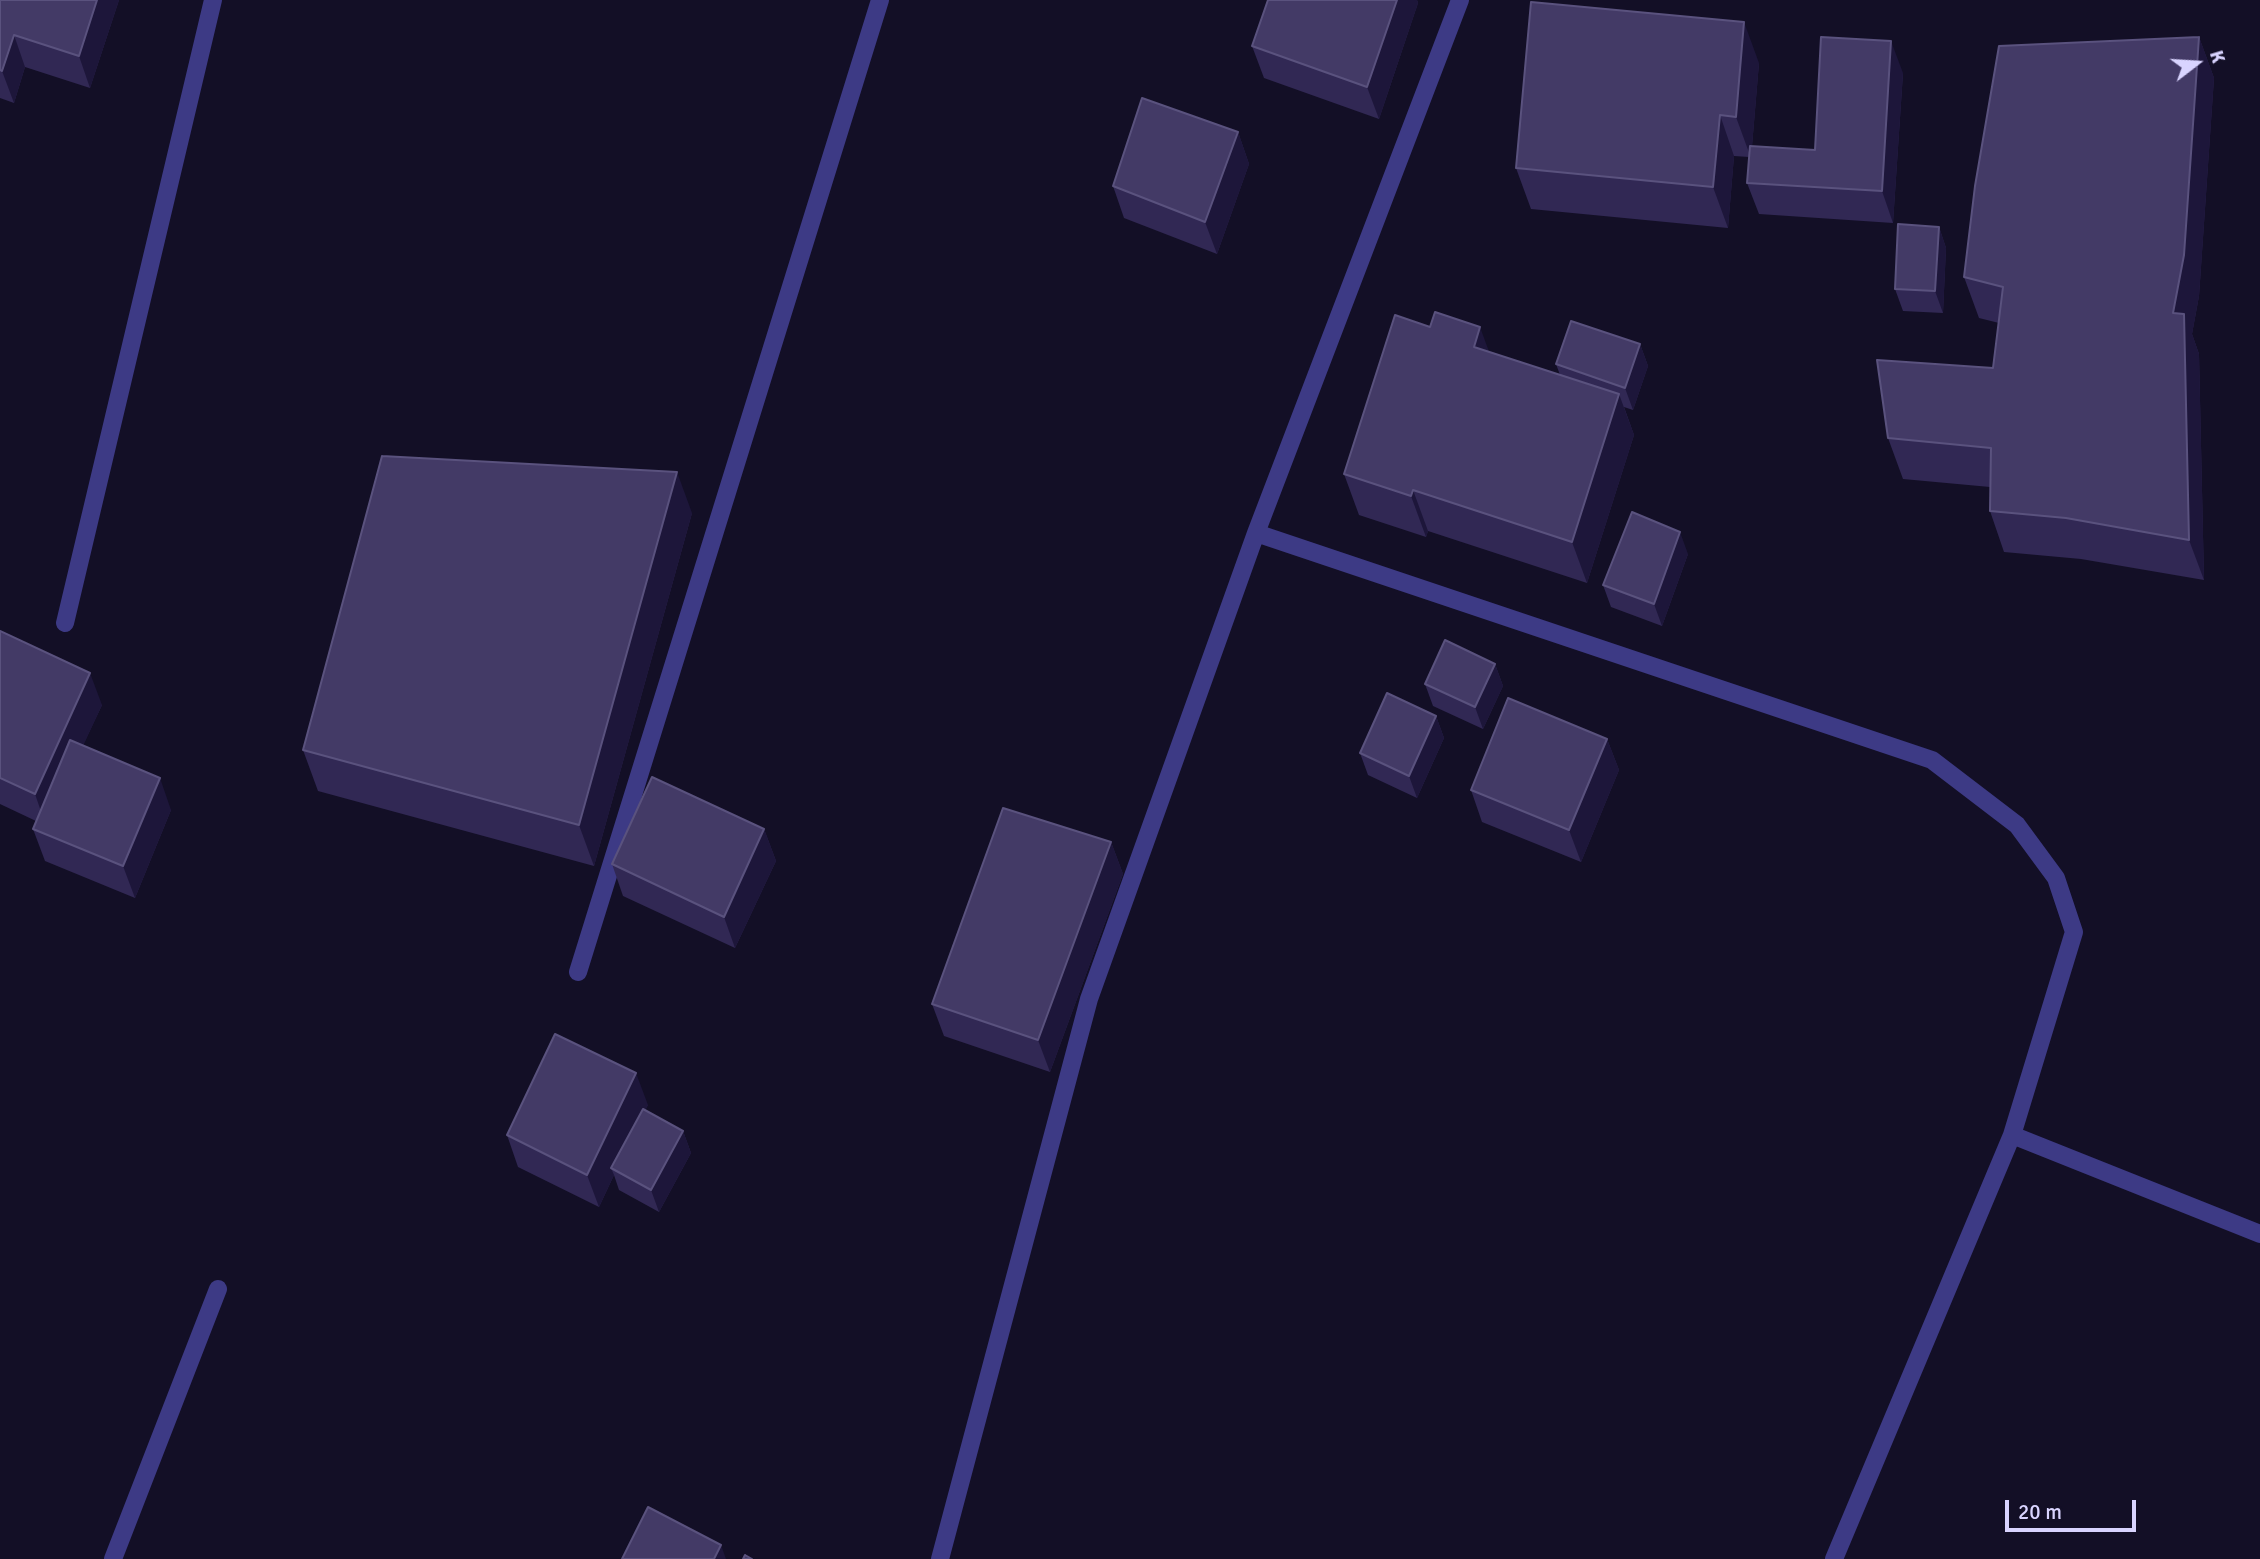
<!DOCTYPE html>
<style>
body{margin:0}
#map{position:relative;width:2260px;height:1559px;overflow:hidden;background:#130f26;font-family:Signika,sans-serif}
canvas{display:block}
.north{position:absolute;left:2162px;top:28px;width:70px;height:70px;-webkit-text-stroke:5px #130f26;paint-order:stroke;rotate:73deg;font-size:19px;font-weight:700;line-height:28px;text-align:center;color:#d9d4ff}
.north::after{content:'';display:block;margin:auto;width:24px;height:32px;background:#d9d4ff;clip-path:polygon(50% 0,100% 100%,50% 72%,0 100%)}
.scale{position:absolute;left:2005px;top:1500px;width:131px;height:32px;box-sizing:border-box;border:4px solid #d9d4ff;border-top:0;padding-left:9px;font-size:21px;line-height:24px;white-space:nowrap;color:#d9d4ff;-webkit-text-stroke:5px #130f26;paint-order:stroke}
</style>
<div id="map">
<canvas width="2260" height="1559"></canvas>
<div class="north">K</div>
<div class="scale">20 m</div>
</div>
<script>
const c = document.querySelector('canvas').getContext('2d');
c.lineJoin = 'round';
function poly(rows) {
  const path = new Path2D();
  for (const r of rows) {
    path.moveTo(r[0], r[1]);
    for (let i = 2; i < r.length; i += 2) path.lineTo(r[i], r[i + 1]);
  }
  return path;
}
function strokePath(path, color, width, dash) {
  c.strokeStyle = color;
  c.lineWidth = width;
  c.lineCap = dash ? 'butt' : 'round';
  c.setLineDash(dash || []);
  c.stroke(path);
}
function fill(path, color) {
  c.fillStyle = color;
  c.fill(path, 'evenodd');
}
const minor = poly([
 [1256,533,1932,760,2017,825,2056,878,2074,932,2012,1135,1834,1559],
 [65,623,213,0],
 [578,972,880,0],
 [2012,1135,2260,1234],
 [113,1559,218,1289],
 [940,1559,1089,999,1256,533,1460,0]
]);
const wall = poly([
 [0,0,119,0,90,88,25,67,14,103,0,98],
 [1268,0,1417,0,1418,3,1379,119,1264,78,1252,46],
 [2199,37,2214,78,2199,296,2192,334,2199,354,2204,580,2081,559,2004,552,1990,511,1990,487,1903,479,1888,438,1993,368,1999,323,1979,318,1964,277],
 [1759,63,1752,146,1815,150,1903,73,1893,223,1759,214,1747,183,1749,157,1734,156,1728,228,1531,209,1516,168],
 [1238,132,1249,164,1217,254,1124,218,1113,186],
 [1939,227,1946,248,1943,313,1903,311,1895,289],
 [1640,344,1648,366,1633,410,1624,407,1634,435,1587,583,1428,531,1426,537,1359,515,1344,474,1489,352,1560,375,1556,364],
 [692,513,594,866,318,791,303,750],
 [1688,554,1662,626,1611,607,1603,585],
 [0,631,102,705,83,745,171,810,135,898,45,861,33,829,36,821,0,804],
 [1495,664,1503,686,1483,729,1433,706,1425,684],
 [1436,716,1444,738,1417,798,1368,775,1360,753],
 [1607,739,1619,770,1581,862,1482,822,1471,790],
 [764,829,776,861,735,948,623,896,612,864],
 [1111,842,1123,874,1050,1072,944,1036,932,1004],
 [648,1105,645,1110,683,1131,691,1153,659,1212,619,1190,614,1175,599,1207,518,1167,507,1135]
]);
const shadedWall = poly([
 [97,0,119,0,90,88,79,56],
 [1397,0,1417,0,1418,3,1379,119,1367,87],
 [1744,22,1759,63,1751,158,1736,117],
 [14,35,25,67,14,103,2,71],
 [2199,37,2214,78,2199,296,2192,334,2199,354,2204,580,2189,540,2173,313],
 [1891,41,1903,73,1893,223,1882,191],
 [1720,115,1734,156,1728,228,1713,187],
 [1238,132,1249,164,1217,254,1205,222],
 [1939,227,1946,248,1943,313,1935,291],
 [1480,327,1495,368,1474,347],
 [1640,344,1648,366,1633,410,1625,388],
 [1619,394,1634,435,1587,583,1572,542],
 [677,472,692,513,594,866,579,825],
 [1413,490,1428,531,1426,537,1411,496],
 [1680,532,1688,554,1662,626,1654,604],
 [1495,664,1503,686,1483,729,1475,707],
 [90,673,102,705,46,826,35,794],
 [1436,716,1444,738,1417,798,1409,776],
 [1607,739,1619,770,1581,862,1569,830],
 [160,778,171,810,135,898,123,866],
 [764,829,776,861,735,948,724,917],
 [1111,842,1123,874,1050,1072,1038,1040],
 [636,1073,648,1105,616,1171,611,1168,614,1175,599,1207,587,1175],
 [683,1131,691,1153,659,1212,651,1190],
 [721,1545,726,1559,714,1559]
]);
const building = poly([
 [0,0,97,0,79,56,14,35,2,71,0,70,0,0],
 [1268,0,1397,0,1367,87,1252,46,1268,0],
 [1531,2,1744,22,1736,117,1720,115,1713,187,1516,168,1531,2],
 [1821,37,1891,41,1882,191,1747,183,1750,146,1815,150,1821,37],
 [2199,37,2184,255,2173,313,2184,314,2189,540,2066,518,1990,511,1991,448,1888,438,1877,360,1993,368,2003,287,1964,277,1975,186,1999,46,2199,37],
 [1142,98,1238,132,1205,222,1113,186,1142,98],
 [1898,224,1939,227,1935,291,1895,289,1898,224],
 [1435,312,1480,327,1474,347,1619,394,1572,542,1413,490,1411,496,1344,474,1395,315,1430,327,1435,312],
 [1571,321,1640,344,1625,388,1556,364,1571,321],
 [382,456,677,472,579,825,303,750,382,456],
 [1632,512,1680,532,1654,604,1603,585,1632,512],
 [0,631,90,673,35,794,0,778,0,631],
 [1445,640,1495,664,1475,707,1425,684,1445,640],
 [1387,693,1436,716,1409,776,1360,753,1387,693],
 [1508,698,1607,739,1569,830,1471,790,1508,698],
 [70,740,160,778,123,866,33,829,70,740],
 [652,777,764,829,724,917,612,864,652,777],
 [1003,808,1111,842,1038,1040,932,1004,1003,808],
 [555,1034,636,1073,587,1175,507,1135,555,1034],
 [643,1109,683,1131,651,1190,611,1168,643,1109],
 [648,1507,721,1545,714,1559,622,1559,648,1507],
 [745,1555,752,1559,743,1559,745,1555]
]);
strokePath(minor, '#3d3a85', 18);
fill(wall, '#312854');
fill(shadedWall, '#1d163a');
fill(building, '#433a66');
strokePath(building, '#5a527e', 2);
</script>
